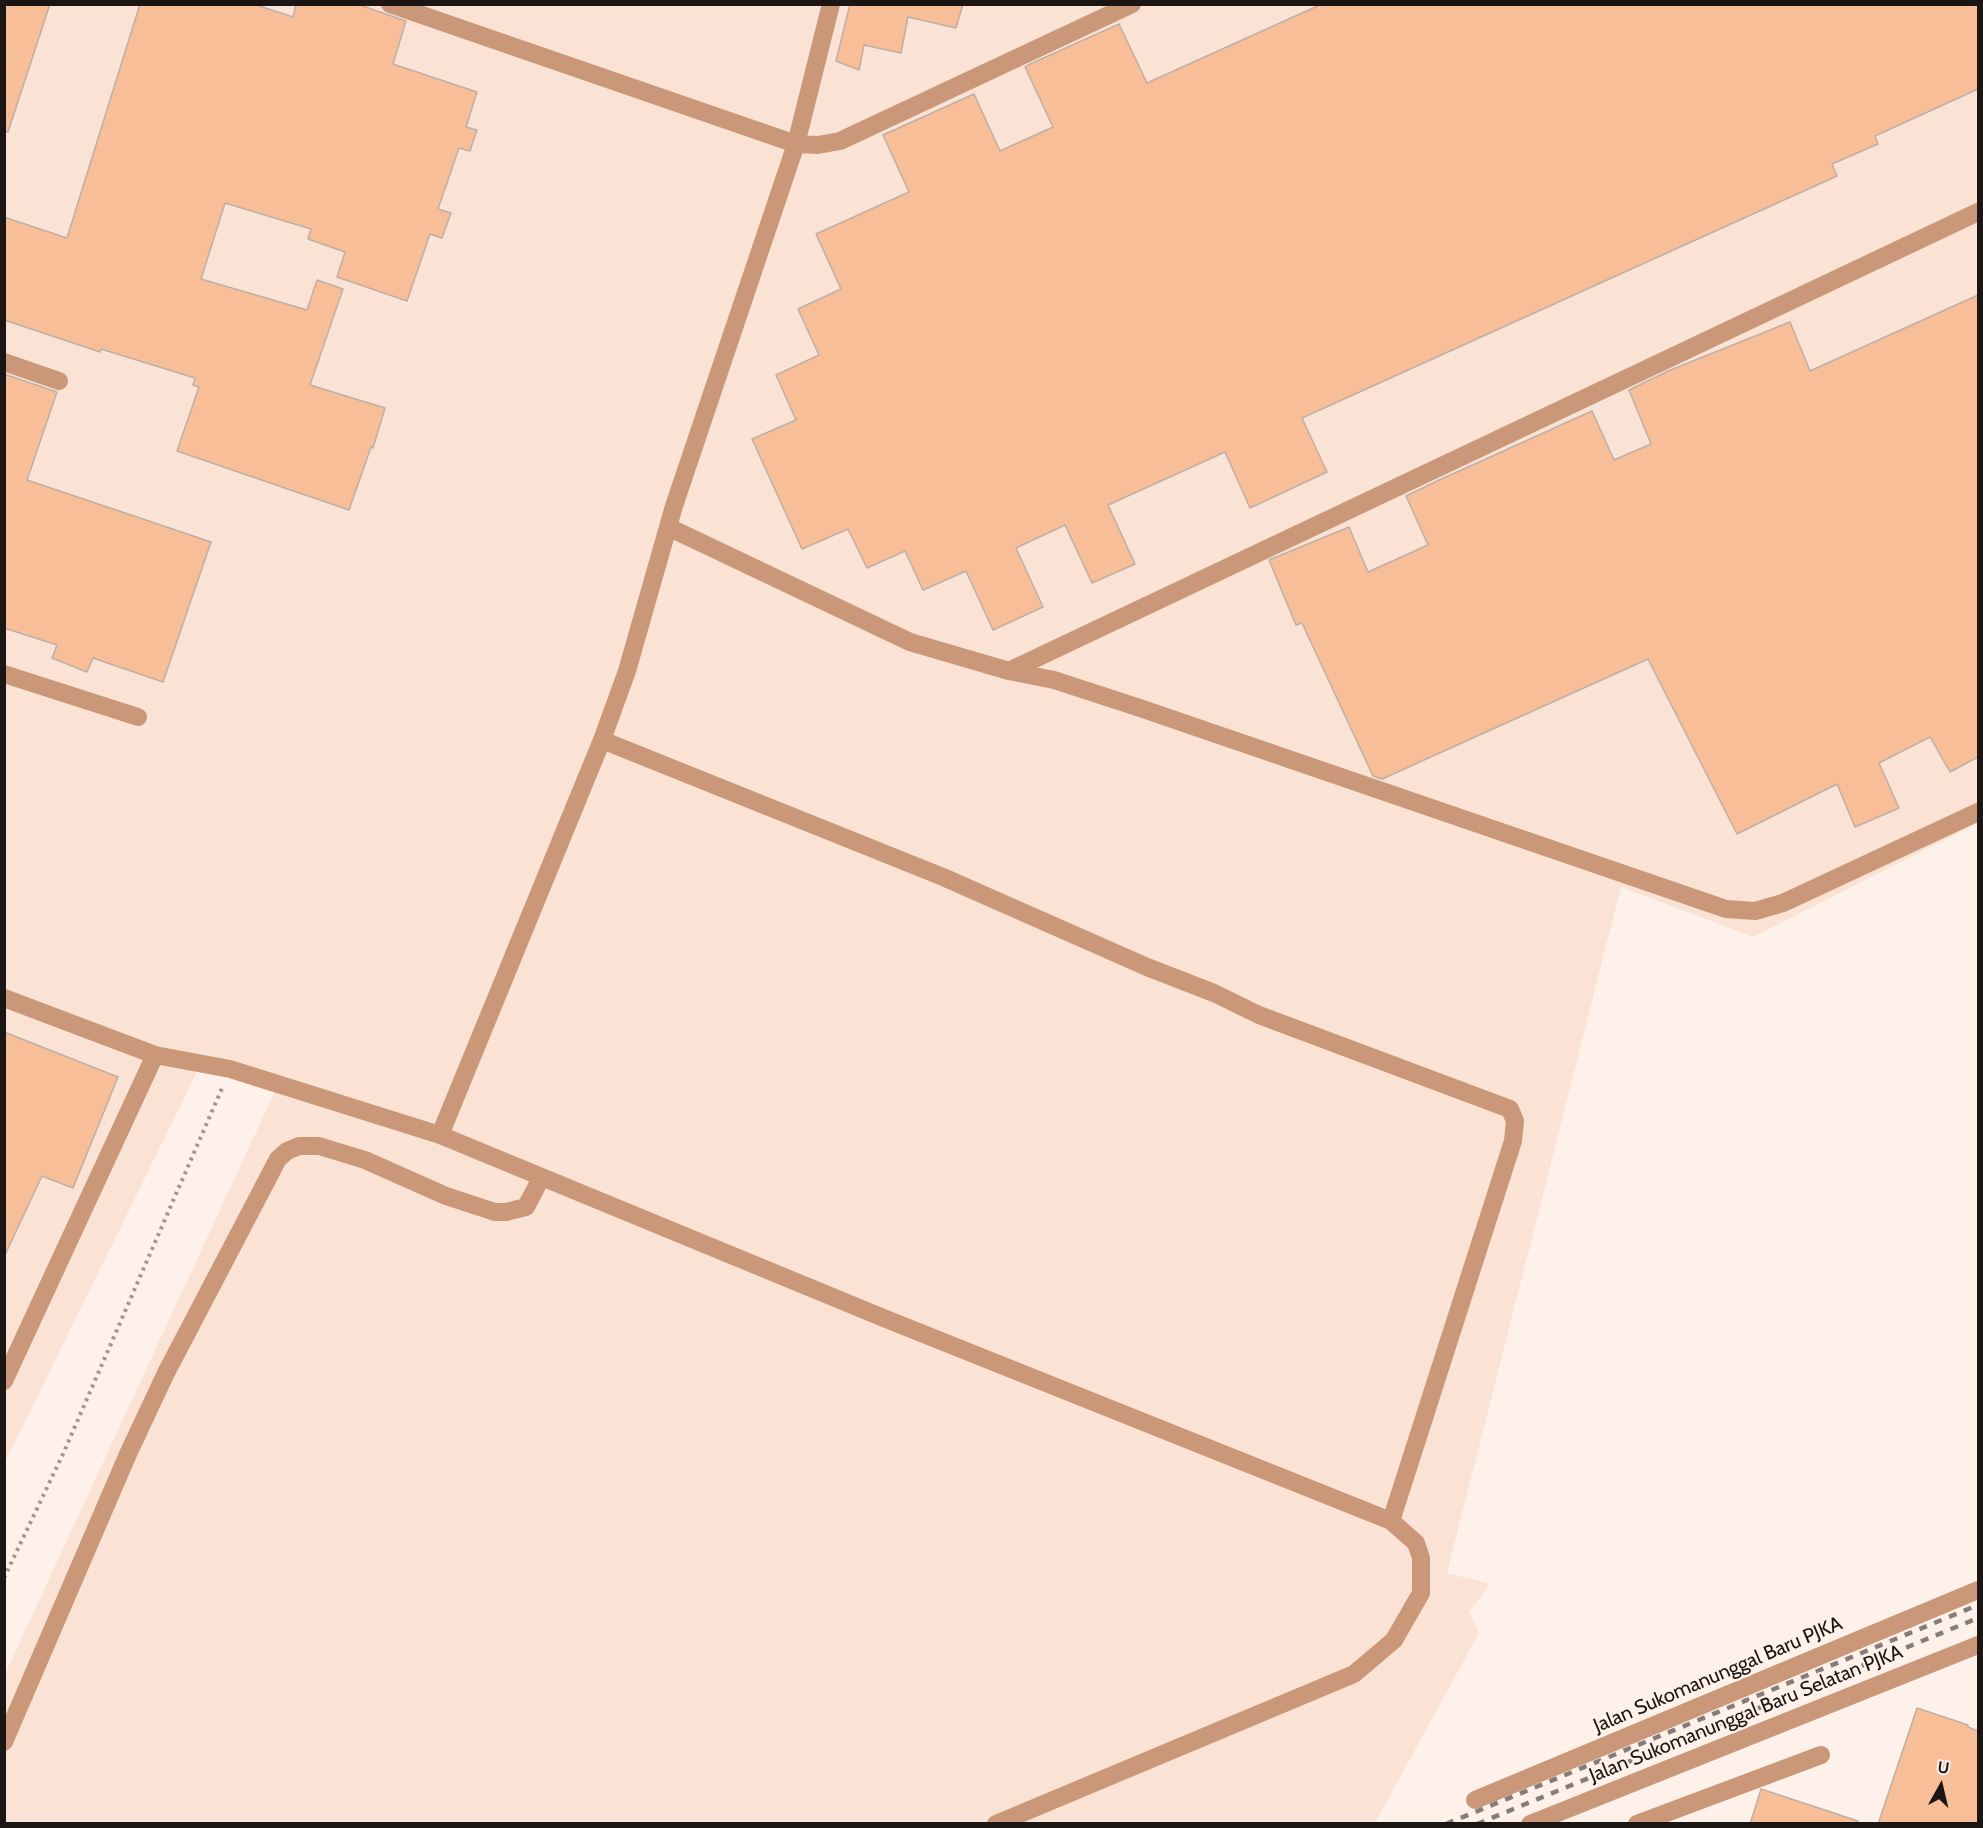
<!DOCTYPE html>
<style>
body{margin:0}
#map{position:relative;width:1983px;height:1828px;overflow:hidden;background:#fef1e9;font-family:Cabin,sans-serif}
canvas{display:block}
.frame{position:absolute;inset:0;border:6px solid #1b1613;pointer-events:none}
.north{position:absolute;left:1911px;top:1756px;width:60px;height:60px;-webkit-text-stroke:4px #fef1e9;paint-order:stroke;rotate:8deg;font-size:16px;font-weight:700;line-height:24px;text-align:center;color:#1b1613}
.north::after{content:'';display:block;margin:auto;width:21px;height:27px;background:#1b1613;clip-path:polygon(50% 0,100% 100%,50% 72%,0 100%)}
</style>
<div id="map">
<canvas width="1983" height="1828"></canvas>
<div class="frame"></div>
<div class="north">U</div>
</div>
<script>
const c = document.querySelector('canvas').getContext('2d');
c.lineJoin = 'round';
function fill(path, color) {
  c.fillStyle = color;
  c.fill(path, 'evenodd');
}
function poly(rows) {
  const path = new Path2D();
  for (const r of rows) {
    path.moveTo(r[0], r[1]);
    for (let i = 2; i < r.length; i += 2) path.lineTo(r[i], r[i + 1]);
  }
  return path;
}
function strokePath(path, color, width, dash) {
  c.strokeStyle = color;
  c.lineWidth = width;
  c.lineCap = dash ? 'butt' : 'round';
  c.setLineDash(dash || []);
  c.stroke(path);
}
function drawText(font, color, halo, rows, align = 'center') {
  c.font = font + ' Cabin,sans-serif';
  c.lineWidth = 4.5;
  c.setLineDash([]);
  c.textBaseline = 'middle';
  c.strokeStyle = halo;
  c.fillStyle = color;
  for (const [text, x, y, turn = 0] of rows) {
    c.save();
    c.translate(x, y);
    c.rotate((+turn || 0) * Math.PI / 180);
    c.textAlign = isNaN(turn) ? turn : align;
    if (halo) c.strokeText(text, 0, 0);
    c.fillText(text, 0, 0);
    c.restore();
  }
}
const built = poly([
 [5,5,1978,5,1978,823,1753,937,1621,887,1447,1573,1490,1584,1469,1612,1479,1633,1375,1823,5,1823,5,1674,276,1089,202,1062,5,1462]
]);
const building = poly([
 [4,4,50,4,8,132,4,131,4,4],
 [140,4,253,4,293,17,296,4,357,4,406,21,393,64,477,92,466,127,477,130,470,151,459,148,438,209,451,213,442,238,430,234,407,301,337,277,345,252,308,239,311,229,225,203,201,279,307,310,317,280,343,289,310,385,385,408,373,448,371,447,349,510,177,451,199,387,193,385,195,378,101,349,100,352,4,320,4,217,67,238,140,4],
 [850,4,963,4,956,28,908,17,901,53,864,45,859,70,836,61,850,4],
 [1322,4,1978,4,1978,89,1875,136,1878,144,1832,164,1837,176,1302,418,1327,472,1250,508,1225,452,1108,505,1135,564,1092,583,1065,525,1016,548,1043,607,993,630,966,571,923,590,905,551,867,568,848,529,802,549,752,439,796,420,776,375,819,355,798,309,841,289,816,234,909,192,883,135,974,94,1000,151,1053,127,1025,67,1028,65,1119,24,1147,83,1322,4],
 [1978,295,1978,757,1950,772,1930,737,1879,763,1899,808,1855,827,1837,784,1737,834,1648,659,1382,779,1373,776,1302,623,1296,625,1269,560,1349,527,1368,572,1428,545,1406,496,1437,481,1592,411,1614,460,1651,444,1629,390,1668,371,1790,322,1810,371,1978,295],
 [4,374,57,392,27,480,211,542,163,682,93,658,87,672,52,658,57,645,4,628,4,374],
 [4,1032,118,1077,73,1188,42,1176,4,1257,4,1032],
 [1917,1708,1968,1725,1968,1727,1978,1731,1978,1824,1878,1824,1917,1708],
 [1761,1789,1858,1821,1857,1824,1750,1824,1761,1789]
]);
const path = poly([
 [4,1578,63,1454,223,1086]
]);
const minor = poly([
 [390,4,796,144,818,145,840,141,1132,4],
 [4,362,59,381],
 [668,527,910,642,1009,671,1054,680,1140,708,1726,909,1755,911,1783,903,1978,812],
 [1009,671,1978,212],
 [4,674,138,717],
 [602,740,943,877,1147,967,1214,993,1259,1015,1510,1109,1515,1121,1513,1141,1391,1521],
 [4,998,155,1055,230,1069,440,1135,602,740,627,671,674,506,796,144,831,4],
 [440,1135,886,1319,1391,1521,1416,1543,1421,1558,1421,1593,1394,1640,1354,1674,996,1824],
 [4,1381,155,1055],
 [4,1742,128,1454,166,1373,278,1159,287,1151,299,1146,319,1146,365,1160,446,1196,495,1212,506,1212,526,1207,541,1178],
 [1475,1800,1978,1590],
 [1530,1824,1978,1645],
 [1637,1824,1821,1755]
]);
const rail = poly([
 [1446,1824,1978,1605],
 [1477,1824,1978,1618]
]);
const streetNames = [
 ["Jalan Sukomanunggal Baru PJKA",1718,1675,-23],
 ["Jalan Sukomanunggal Baru Selatan PJKA",1746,1714,-22]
];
fill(built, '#fae3d5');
fill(building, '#f8be98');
strokePath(building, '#beafa6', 1.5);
strokePath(path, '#9f9690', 4, [3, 4.5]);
strokePath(minor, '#ca9879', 18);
strokePath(rail, '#867d78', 4.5, [8, 8]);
drawText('20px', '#1b1613', '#fef1e9', streetNames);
</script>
